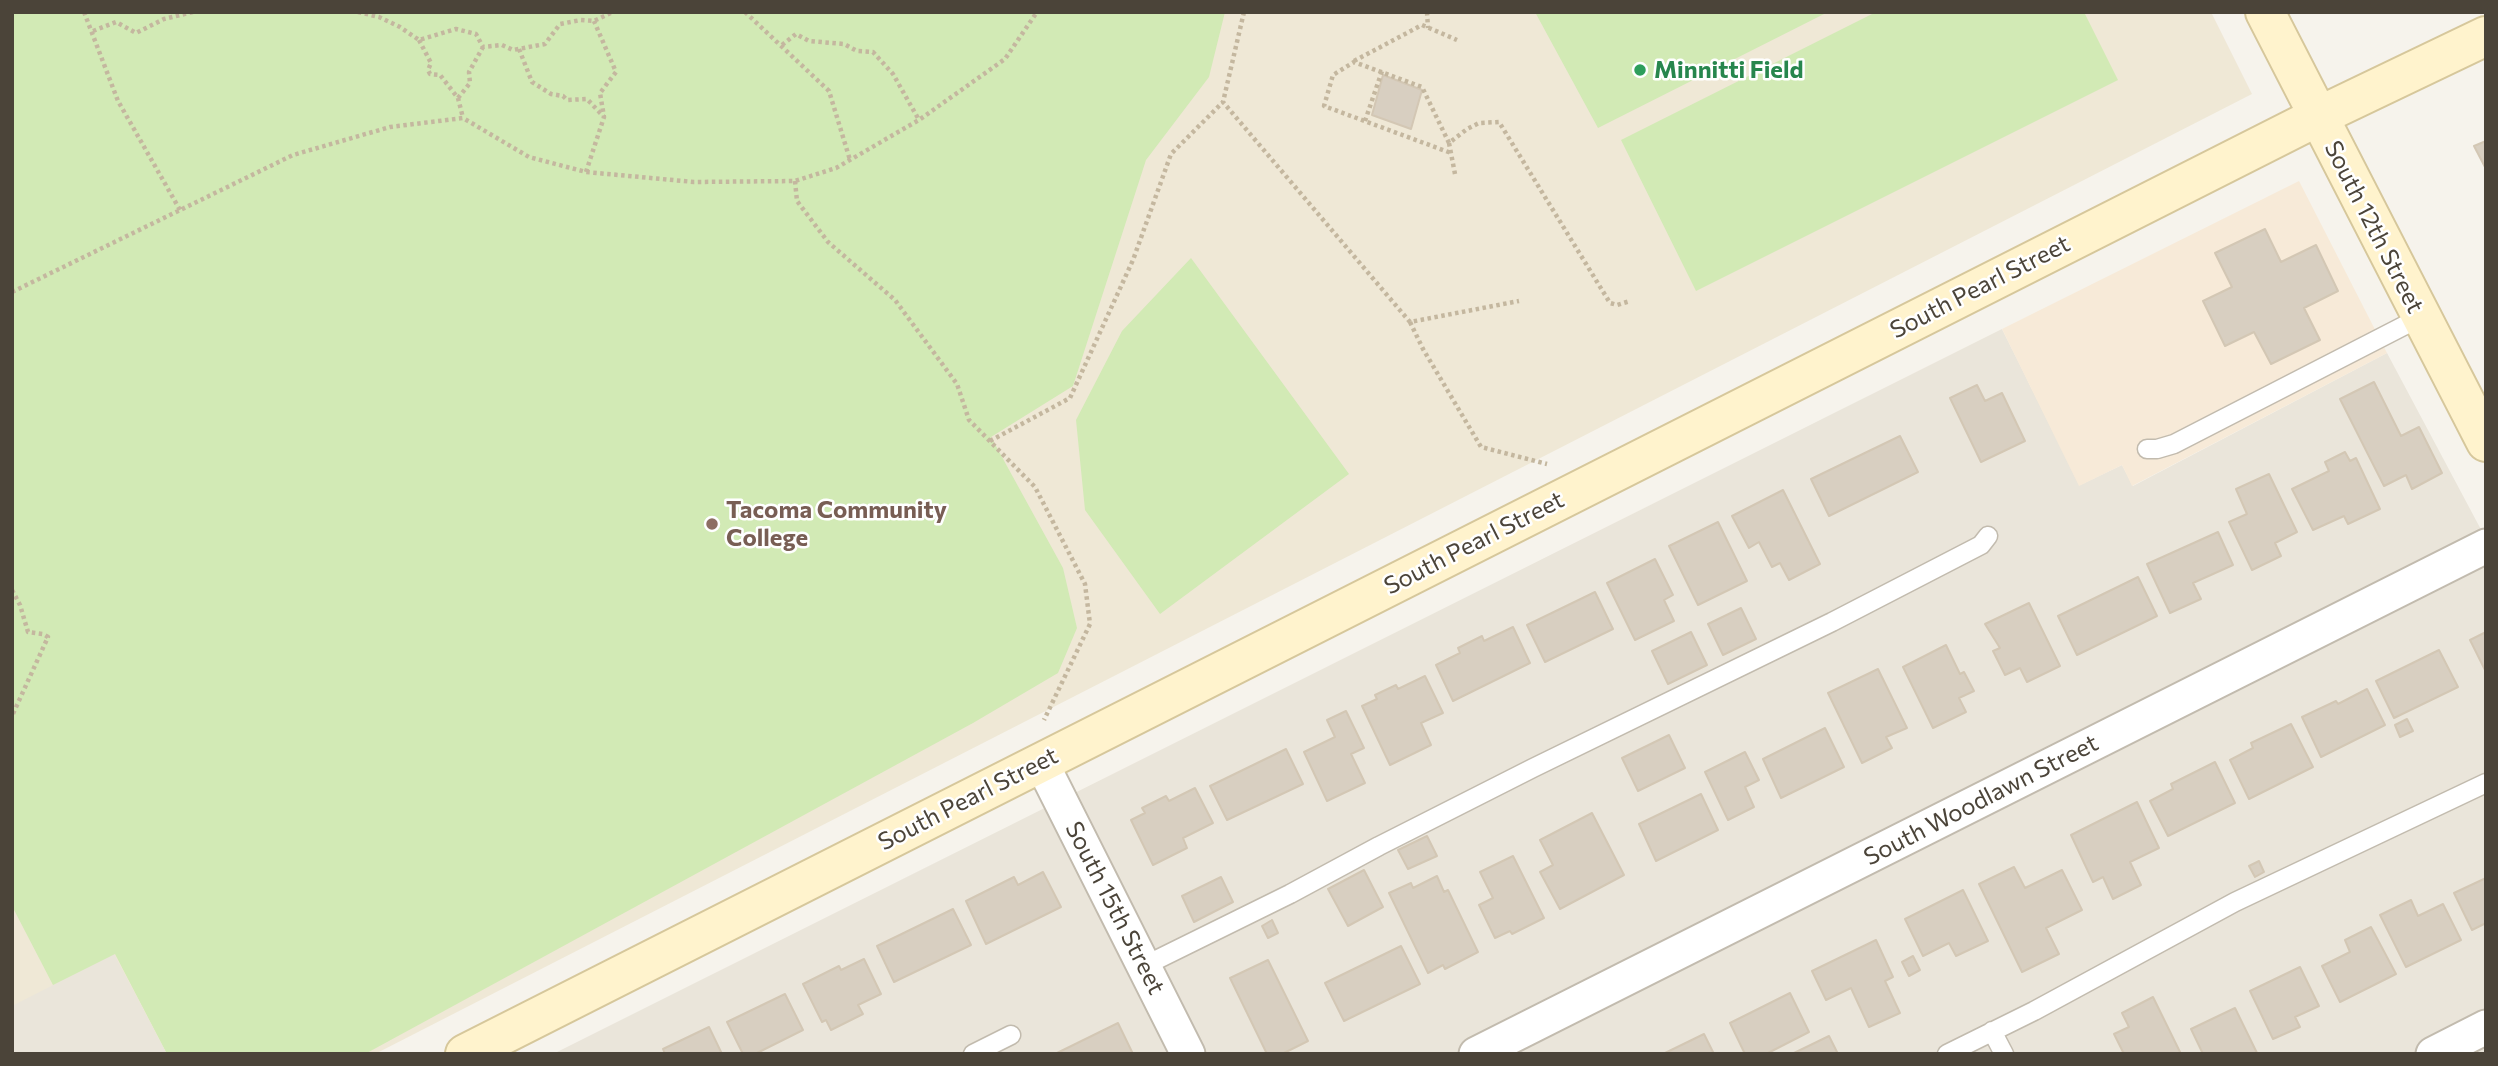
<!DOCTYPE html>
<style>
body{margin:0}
#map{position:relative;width:2498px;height:1066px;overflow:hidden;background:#f6f3ec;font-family:Commissioner,sans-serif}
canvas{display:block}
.frame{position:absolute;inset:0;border:14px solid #4b4439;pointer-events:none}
</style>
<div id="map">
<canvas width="2498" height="1066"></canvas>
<div class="frame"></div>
</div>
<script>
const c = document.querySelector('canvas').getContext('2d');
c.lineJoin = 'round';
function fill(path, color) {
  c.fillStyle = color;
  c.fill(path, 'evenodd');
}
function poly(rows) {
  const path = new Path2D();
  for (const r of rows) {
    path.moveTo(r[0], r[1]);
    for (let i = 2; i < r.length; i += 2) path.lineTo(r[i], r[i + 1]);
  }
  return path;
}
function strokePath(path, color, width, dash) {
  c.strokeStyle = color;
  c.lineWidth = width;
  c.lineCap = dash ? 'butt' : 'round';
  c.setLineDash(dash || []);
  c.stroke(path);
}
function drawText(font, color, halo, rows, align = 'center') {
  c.font = font + ' Commissioner,sans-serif';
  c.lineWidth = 5;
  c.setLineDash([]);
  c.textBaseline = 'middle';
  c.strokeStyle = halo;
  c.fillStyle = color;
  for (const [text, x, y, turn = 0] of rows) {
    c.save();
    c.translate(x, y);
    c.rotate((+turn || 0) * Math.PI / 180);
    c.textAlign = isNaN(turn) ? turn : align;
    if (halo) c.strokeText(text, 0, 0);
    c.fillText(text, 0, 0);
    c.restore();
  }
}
const residential = poly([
 [2002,329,2080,485,2122,465,2133,486,2387,353,2486,539,2486,1054,553,1054],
 [12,908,115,954,167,1054,12,1054]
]);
const commercial = poly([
 [2299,181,2387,353,2132,486,2122,465,2079,486,2002,329]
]);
const education = poly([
 [12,12,2211,12,2252,94,375,1054,167,1054,114,954,12,1006]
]);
const green = poly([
 [12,12,1225,12,1209,77,1146,160,1073,386,991,437,1063,568,1077,628,1058,673,973,723,365,1054,167,1054,115,954,53,985,12,906],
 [1535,12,1828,12,1598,128],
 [1876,12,2084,12,2118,80,1696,291,1621,140],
 [1191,258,1349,474,1160,614,1085,510,1076,420,1122,331]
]);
const building = poly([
 [1383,75,1422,90,1411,129,1372,115,1383,75],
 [2486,141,2486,169,2474,146,2486,141],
 [2265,229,2281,262,2316,245,2338,291,2304,308,2320,340,2271,364,2254,332,2225,346,2203,301,2232,287,2215,253,2265,229],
 [2374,382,2401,436,2419,427,2442,473,2412,489,2406,475,2384,486,2340,399,2374,382],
 [1977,385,1985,401,2002,393,2025,441,1981,462,1950,398,1977,385],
 [1900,436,1918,472,1829,516,1811,479,1900,436],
 [2345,452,2350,461,2356,458,2380,509,2348,524,2344,516,2313,530,2292,489,2329,471,2325,462,2345,452],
 [2269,474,2297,532,2275,543,2281,556,2252,570,2229,522,2247,514,2236,489,2269,474],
 [1783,490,1820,564,1789,580,1780,563,1772,567,1759,542,1749,548,1732,516,1783,490],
 [1718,522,1747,581,1698,605,1669,546,1718,522],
 [2218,532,2233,565,2193,583,2201,599,2170,613,2147,564,2218,532],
 [1655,559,1673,595,1664,600,1674,621,1635,640,1607,583,1655,559],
 [2138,577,2157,616,2077,655,2058,616,2138,577],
 [1595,592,1613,629,1545,662,1527,625,1595,592],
 [2029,603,2060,666,2027,682,2020,668,2005,675,1993,651,2000,648,1985,624,2029,603],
 [1741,608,1756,639,1723,655,1708,624,1741,608],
 [1513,627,1530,663,1453,701,1436,665,1460,653,1458,648,1482,636,1484,641,1513,627],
 [1691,632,1707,665,1668,684,1652,651,1691,632],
 [2486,632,2486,672,2470,640,2486,632],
 [1946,645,1960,674,1964,672,1974,691,1959,698,1966,712,1933,728,1903,667,1946,645],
 [2439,650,2458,687,2394,718,2376,681,2439,650],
 [1878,669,1907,728,1886,737,1892,748,1862,763,1828,693,1878,669],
 [1425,676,1443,713,1421,723,1431,745,1390,765,1362,706,1377,699,1375,695,1396,685,1398,689,1425,676],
 [2367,689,2385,725,2321,757,2302,717,2336,701,2338,704,2367,689],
 [1346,711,1364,748,1351,754,1365,783,1327,801,1304,752,1335,737,1327,720,1346,711],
 [2407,719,2413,731,2400,737,2395,725,2407,719],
 [2291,724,2313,767,2249,799,2230,760,2253,748,2251,743,2291,724],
 [1825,728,1844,767,1781,798,1763,759,1825,728],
 [1669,735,1685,768,1638,791,1622,758,1669,735],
 [1286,749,1303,784,1227,820,1210,786,1286,749],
 [1745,752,1759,780,1745,787,1754,807,1728,820,1705,772,1745,752],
 [2215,762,2235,803,2168,836,2150,801,2173,789,2171,784,2215,762],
 [1195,788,1213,823,1183,838,1187,848,1153,865,1131,820,1145,813,1142,808,1166,796,1169,801,1195,788],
 [1701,794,1718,830,1656,861,1639,824,1701,794],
 [2137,802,2159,848,2130,862,2141,885,2113,899,2103,877,2093,882,2071,835,2137,802],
 [1592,813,1624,875,1560,909,1540,872,1553,865,1540,840,1592,813],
 [1427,836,1437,856,1408,869,1398,850,1427,836],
 [1513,856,1544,918,1512,934,1510,931,1495,938,1479,905,1493,898,1480,872,1513,856],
 [2259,861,2264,872,2255,877,2249,866,2259,861],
 [2014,867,2025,888,2062,870,2082,910,2046,928,2059,954,2022,972,1979,884,2014,867],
 [1364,870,1383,907,1348,926,1328,889,1364,870],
 [1043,872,1061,907,986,944,966,901,1014,877,1018,885,1043,872],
 [1437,876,1444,892,1448,890,1478,952,1445,969,1443,965,1428,973,1389,893,1411,883,1413,888,1437,876],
 [1221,877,1233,902,1194,922,1182,896,1221,877],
 [2486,878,2486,923,2472,930,2454,893,2486,878],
 [1963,890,1988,941,1956,956,1949,943,1923,956,1905,919,1963,890],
 [2411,900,2418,916,2443,904,2461,940,2406,967,2380,915,2411,900],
 [953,909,971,945,894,982,877,946,953,909],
 [1272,920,1278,933,1268,938,1262,926,1272,920],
 [2371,927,2396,974,2340,1002,2322,966,2350,952,2345,940,2371,927],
 [1876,940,1893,977,1885,981,1900,1013,1869,1027,1851,988,1826,1000,1812,971,1876,940],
 [1401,946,1420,984,1344,1021,1325,983,1401,946],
 [1913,956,1920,970,1909,976,1902,962,1913,956],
 [864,959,881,994,858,1005,863,1014,831,1030,826,1020,822,1022,803,984,839,966,841,970,864,959],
 [1268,960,1308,1041,1282,1054,1267,1054,1230,978,1268,960],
 [2300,967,2319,1006,2295,1017,2300,1027,2273,1039,2250,991,2300,967],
 [1790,993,1809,1032,1766,1054,1745,1054,1730,1023,1790,993],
 [785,994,803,1030,755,1054,743,1054,727,1022,785,994],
 [2153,997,2181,1054,2124,1054,2114,1034,2129,1027,2122,1013,2153,997],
 [2235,1008,2257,1053,2203,1054,2191,1029,2235,1008],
 [1118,1023,1133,1054,1055,1054,1118,1023],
 [709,1027,722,1054,665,1054,663,1049,709,1027],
 [1704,1034,1714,1054,1663,1054,1704,1034],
 [1829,1036,1838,1054,1792,1054,1829,1036]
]);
const path = poly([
 [84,12,118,101,180,210],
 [358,12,379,17,400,27,419,40,456,29,476,34,483,47,502,45,513,50,545,44,560,24,581,20,594,21,613,12],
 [745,12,829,91,850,160],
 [1244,12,1223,102,1410,322,1519,301],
 [1427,12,1428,28],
 [93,31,116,22,136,33,164,19,193,12],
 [419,40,431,63,428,70,430,74,440,75,458,98,463,118],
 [782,45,796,34,809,41,844,44,857,51,873,52,893,74,919,120],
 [519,49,532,82,551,94,563,96,567,100,587,99,604,117],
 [1354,61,1422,25,1457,40],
 [458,98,470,83,469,72,483,47],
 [1365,121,1382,71],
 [1449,143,1422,87,1354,62,1333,75,1324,106,1451,153],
 [586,172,604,117,600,93,616,72,594,21],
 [1455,174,1449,143,1467,129,1479,123,1499,122,1610,303,1617,305,1630,301],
 [795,181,797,201,828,242,895,300,957,384,969,420,1035,487,1085,584,1090,624,1044,720],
 [12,292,293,155,390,127,463,118,529,157,586,172,694,182,795,181,836,168,919,120,1005,59,1037,12],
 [1410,322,1423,349,1481,447,1547,464],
 [990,441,1070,398,1133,260,1171,154,1223,102],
 [12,590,20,605,28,632,43,634,48,637,12,716]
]);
const lane = poly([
 [2147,449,2157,449,2174,444,2421,317],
 [1144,966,1290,894,1379,846,1533,768,1832,622,1981,545,1988,536],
 [1992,1031,2004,1054],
 [973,1054,1011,1035],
 [1947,1054,2034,1011,2235,902,2486,783]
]);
const street = poly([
 [1041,762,1188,1054],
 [1476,1054,2486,546],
 [2433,1054,2486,1027]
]);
const secondary = poly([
 [2265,12,2486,442],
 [465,1054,2317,117,2486,36]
]);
const markers = [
 [1640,70,7,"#2e9e5b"],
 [712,524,7,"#8d6e63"]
];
const leisureNames = [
 ["Minnitti Field",1654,70]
];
const streetNames = [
 ["South 12th Street",2374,227,63],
 ["South Pearl Street",1980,287,-27],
 ["South Pearl Street",1474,543,-27],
 ["South Pearl Street",968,799,-27],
 ["South Woodlawn Street",1981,800,-27],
 ["South 15th Street",1115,908,63]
];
const educationNames = [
 ["Tacoma Community",726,510],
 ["College",726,538]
];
fill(residential, '#eae5da');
fill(commercial, '#f7ead8');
fill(education, '#efe8d6');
fill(green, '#d2eab5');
fill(building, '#d8cfc1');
strokePath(building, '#d3c7b4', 2);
strokePath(lane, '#c2bbae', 21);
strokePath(street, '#c2bbae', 37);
strokePath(secondary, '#d6c79b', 42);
strokePath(path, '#c4b79f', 4.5, [3.5, 3.5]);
strokePath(lane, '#fff', 18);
strokePath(street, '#fff', 33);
strokePath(secondary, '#fff3cd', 38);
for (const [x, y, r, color] of markers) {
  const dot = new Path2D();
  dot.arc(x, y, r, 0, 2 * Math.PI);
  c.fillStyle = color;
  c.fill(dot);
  strokePath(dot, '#fff', 2.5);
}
drawText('bold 24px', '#27864d', '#fff', leisureNames, 'left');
drawText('24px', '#4b4439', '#fff', streetNames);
drawText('bold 24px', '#785e54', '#fff', educationNames, 'left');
</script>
